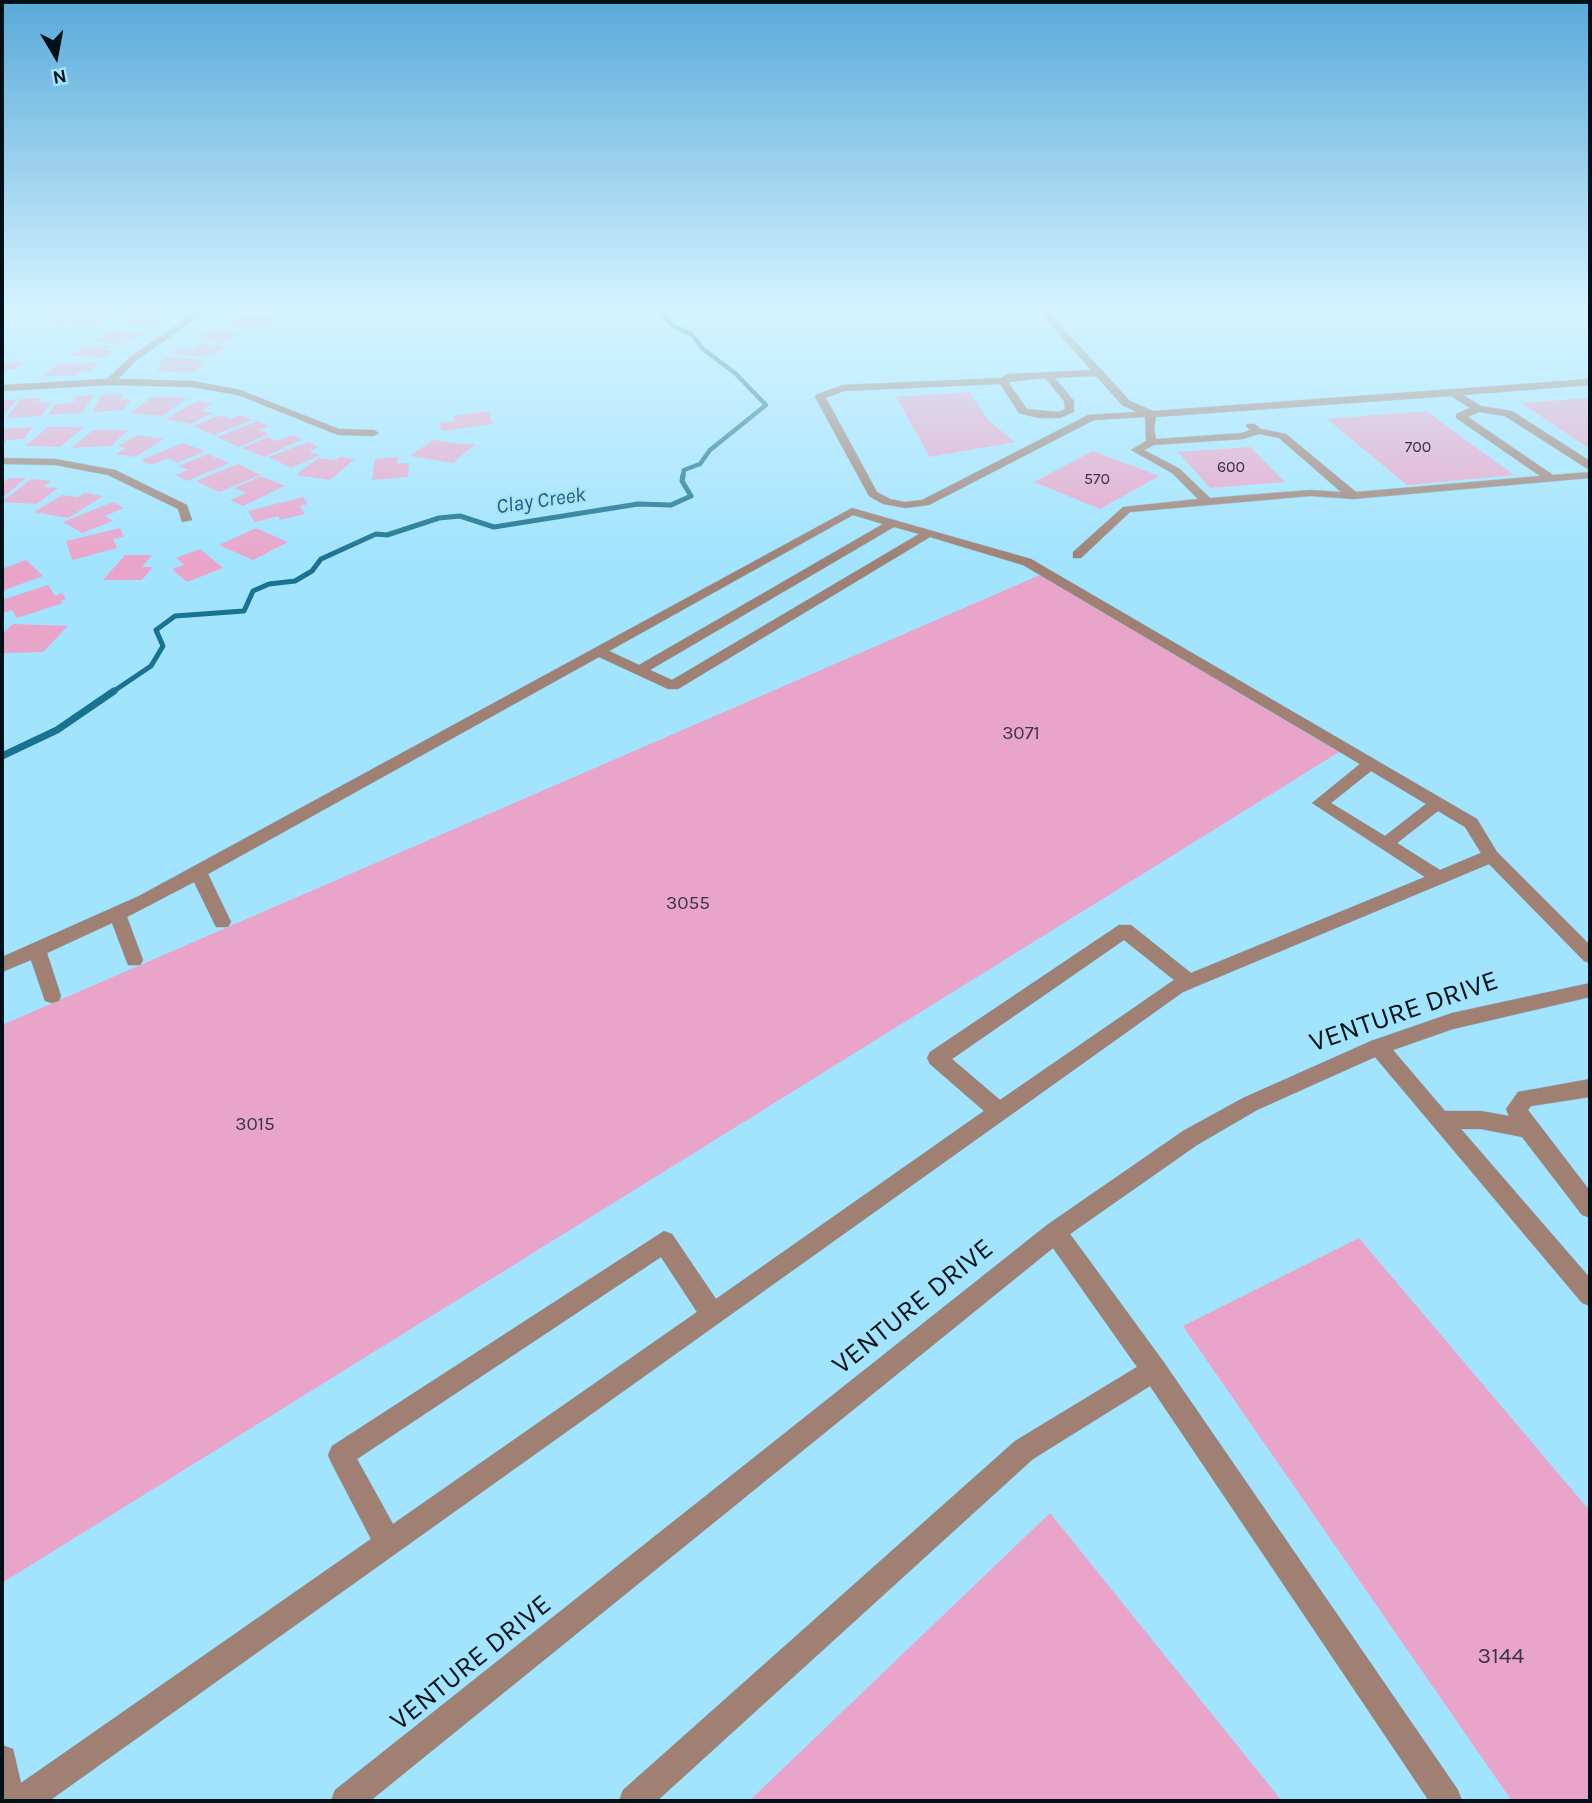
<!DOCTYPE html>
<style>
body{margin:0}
#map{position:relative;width:1592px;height:1803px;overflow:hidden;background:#a2e4fe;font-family:Karla,sans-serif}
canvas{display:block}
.frame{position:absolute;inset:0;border:4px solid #001019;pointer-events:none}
.north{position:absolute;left:21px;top:21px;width:70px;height:70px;-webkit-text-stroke:5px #a2e4fe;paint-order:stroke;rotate:170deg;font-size:19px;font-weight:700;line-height:28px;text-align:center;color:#001019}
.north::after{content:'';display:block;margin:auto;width:24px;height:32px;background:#001019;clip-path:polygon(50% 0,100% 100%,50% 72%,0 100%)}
</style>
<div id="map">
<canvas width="1592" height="1803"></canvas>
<div class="frame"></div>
<div class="north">N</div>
</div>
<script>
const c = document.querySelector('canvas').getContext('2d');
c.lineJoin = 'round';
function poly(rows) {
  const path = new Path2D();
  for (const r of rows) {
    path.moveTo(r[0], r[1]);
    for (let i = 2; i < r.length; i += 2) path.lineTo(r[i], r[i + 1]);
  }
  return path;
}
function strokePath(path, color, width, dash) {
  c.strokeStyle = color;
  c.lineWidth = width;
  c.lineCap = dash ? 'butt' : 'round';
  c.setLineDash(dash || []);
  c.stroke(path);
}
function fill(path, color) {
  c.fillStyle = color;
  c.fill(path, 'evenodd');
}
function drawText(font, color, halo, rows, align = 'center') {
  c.font = font + ' Karla,sans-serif';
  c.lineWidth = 5;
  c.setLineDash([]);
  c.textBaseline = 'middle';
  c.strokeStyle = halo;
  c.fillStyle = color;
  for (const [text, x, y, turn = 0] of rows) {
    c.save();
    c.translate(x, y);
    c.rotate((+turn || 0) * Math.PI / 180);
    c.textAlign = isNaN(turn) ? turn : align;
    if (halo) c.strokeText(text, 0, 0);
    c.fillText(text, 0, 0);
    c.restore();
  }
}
const streamFar2 = poly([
 [658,308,672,325,692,335,703,349,735,373,766,405,710,450,700,464,684,470,683,477]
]);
const streamFar1 = poly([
 [111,693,151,666,163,646,156,630,175,616,244,611,253,591,269,584,295,581,312,571,321,559,376,534,387,535,439,518,460,516,494,527,638,504,671,505,691,496,682,481,683,475]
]);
const stream = poly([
 [2,756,57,730,114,691]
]);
const building = poly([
 [59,309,75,310,67,315,77,315,63,324,36,322],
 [89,311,100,312,116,313,94,327,66,325],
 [131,313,162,315,154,320,166,320,157,326,122,324,131,318,123,318],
 [242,316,278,317,266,328,228,327],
 [206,330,240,332,225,343,202,341,208,338,196,337],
 [110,331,145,333,119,344,92,342],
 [199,344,227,347,206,357,169,354,179,348,193,349],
 [87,345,110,346,104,350,116,351,105,358,70,355],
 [166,357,203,360,197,365,204,365,193,373,155,371,163,365,156,365],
 [22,362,16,369,7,370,2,376,2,363],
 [59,363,99,363,91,371,82,371,75,376,43,376],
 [969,392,990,422,1015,442,930,457,896,397],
 [124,394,120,400,131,399,124,410,93,412,101,395],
 [94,395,82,413,48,415,56,404,72,403,77,396],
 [152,397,170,397,187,398,163,416,130,413],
 [40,398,37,401,51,403,41,416,6,418,21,399],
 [1590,398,1590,449,1521,403],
 [2,400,16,400,2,417],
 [198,401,213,404,201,411,212,413,191,424,165,419],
 [488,411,493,424,442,431,439,423,455,421,453,416],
 [1426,411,1514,475,1407,485,1327,419],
 [221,415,230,419,240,415,252,420,214,435,193,426],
 [258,421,269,426,259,430,269,434,238,447,217,437],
 [33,427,24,439,7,440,2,447,2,429],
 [48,427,84,427,60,447,25,446],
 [93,430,128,430,111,446,71,448],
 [137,435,164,439,135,457,116,454,126,448,118,446],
 [291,435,303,439,264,457,242,448,267,437,277,441],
 [433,440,462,444,475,444,453,463,410,456],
 [308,442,319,447,309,451,320,455,291,468,269,457],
 [183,443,205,451,178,463,168,458,152,465,141,460],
 [1250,447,1285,482,1210,488,1178,452],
 [1093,451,1159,476,1100,509,1034,482],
 [208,454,229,463,187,481,175,475,188,470,178,466],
 [340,457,355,459,330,480,296,475,318,458,335,460],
 [398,457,397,464,409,463,408,477,372,480,375,459],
 [238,464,261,475,219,492,196,481],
 [261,476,285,486,243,506,230,500,246,493,235,488],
 [9,478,26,478,2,498,2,484],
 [31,479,51,481,43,487,58,488,37,504,2,502],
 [85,493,103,496,68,518,34,512,62,495,77,497],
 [303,497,308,504,300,506,305,514,280,520,278,516,255,522,248,511],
 [113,502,124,508,105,516,113,521,82,533,63,522],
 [120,528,124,537,113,539,117,548,72,560,66,541],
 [256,528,288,542,253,560,219,545],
 [200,549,223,568,187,582,172,569,184,565,176,558],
 [125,555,152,555,142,567,153,567,142,580,103,580],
 [26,560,43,576,2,591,2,569],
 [1040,575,1339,752,2,1583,2,1025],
 [48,585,55,596,62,593,66,599,61,601,63,603,17,618,12,610,2,613,2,600],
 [13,624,68,626,43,652,2,653,2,634],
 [1359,1238,1590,1511,1590,1801,1512,1801,1183,1326],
 [1050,1513,1282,1801,749,1801]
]);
const minor = poly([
 [167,308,184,308,202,314,136,361,118,379,192,381,240,390,339,429,374,430,379,433,374,436,338,435,238,395,192,387,110,385,2,391,2,385,107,379,130,357,191,315,167,308],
 [1036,308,1045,308,1130,401,1153,411,1590,379,1590,385,1463,395,1481,406,1512,411,1590,461,1590,469,1586,468,1505,416,1479,412,1468,417,1553,475,1590,472,1590,478,1353,499,1310,496,1130,512,1081,558,1073,558,1073,552,1123,507,1198,499,1172,473,1131,450,1146,441,1145,417,1094,420,929,505,905,508,883,504,869,496,815,397,816,395,842,385,1001,378,1008,374,1091,370,1036,308],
 [1096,376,1122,405,1137,412,1088,415,922,500,905,502,890,499,877,492,826,398,844,391,1000,384,1019,413,1038,418,1060,418,1074,412,1074,401,1055,378,1096,376],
 [1045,378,1064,401,1065,409,1058,412,1027,409,1008,382,1045,378],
 [1451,396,1470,408,1456,414,1456,418,1540,476,1356,492,1286,434,1261,429,1255,424,1247,424,1246,426,1250,430,1242,433,1156,439,1154,429,1156,417,1451,396],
 [1259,434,1279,438,1341,492,1310,490,1210,498,1180,469,1144,450,1154,445,1243,439,1259,434],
 [2,458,55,459,115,470,187,505,192,520,182,522,178,509,108,475,55,465,2,464,2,458],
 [852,508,1031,559,1477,819,1497,852,1590,945,1590,963,1584,961,1489,864,1183,992,49,1801,2,1801,2,1745,13,1749,21,1783,371,1539,332,1464,328,1455,332,1446,664,1231,672,1234,716,1299,984,1111,930,1064,927,1058,930,1052,1119,925,1131,925,1191,973,1425,877,1312,803,1360,764,1023,565,930,537,678,689,668,689,599,657,208,874,231,922,228,927,216,927,194,882,127,917,143,960,140,965,128,965,112,923,47,953,61,996,59,1001,52,1003,45,1001,31,960,2,972,2,957,139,896,852,508],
 [853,515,883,524,639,665,609,651,853,515],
 [894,527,919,534,672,680,650,670,894,527],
 [1371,771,1426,804,1385,836,1331,803,1371,771],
 [1438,811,1465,827,1481,853,1440,870,1397,843,1438,811],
 [1124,940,1174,980,1000,1100,952,1059,1124,940],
 [661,1257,697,1312,393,1524,357,1459,661,1257],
 [1590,983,1590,997,1453,1029,1393,1050,1445,1111,1481,1111,1509,1116,1506,1109,1518,1092,1590,1079,1590,1097,1531,1106,1528,1110,1590,1191,1590,1218,1582,1215,1522,1137,1481,1129,1461,1129,1590,1278,1590,1306,1582,1303,1375,1057,1257,1110,1197,1145,1070,1234,1163,1361,1458,1790,1462,1801,1429,1801,1150,1386,1033,1459,657,1801,619,1801,623,1790,1015,1441,1137,1367,1053,1248,370,1801,331,1801,335,1790,1047,1225,1183,1131,1243,1098,1371,1041,1452,1013,1590,983]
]);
const farNumbernames = [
 ["700",1418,447],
 ["600",1231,467],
 ["570",1097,479]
];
const numberNames = [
 ["3071",1021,734],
 ["3055",688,904],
 ["3015",255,1125]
];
const farWaternames = [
 ["Clay Creek",541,501,-8]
];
const nearNumbernames = [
 ["3144",1501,1656]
];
const nearStreetnames = [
 ["VENTURE DRIVE",1404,1012,-19],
 ["VENTURE DRIVE",913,1307,-39],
 ["VENTURE DRIVE",471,1663,-39]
];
strokePath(streamFar2, '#19728f', 4.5);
strokePath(streamFar1, '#19728f', 5);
strokePath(stream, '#19728f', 7);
fill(building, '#e9a4ca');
strokePath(minor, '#88c2d9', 1);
fill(minor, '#9f8073');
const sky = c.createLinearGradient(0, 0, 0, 561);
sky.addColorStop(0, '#59aad9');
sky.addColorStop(0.55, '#d5f3ff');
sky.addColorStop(1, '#d5f3ff00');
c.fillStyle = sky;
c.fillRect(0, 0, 1592, 561);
drawText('16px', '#3a3545', null, farNumbernames);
drawText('19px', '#3a3545', null, numberNames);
drawText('italic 21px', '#2d5b6c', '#a2e4fe', farWaternames);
drawText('23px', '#3a3545', null, nearNumbernames);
drawText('28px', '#001019', '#a2e4fe', nearStreetnames);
</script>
